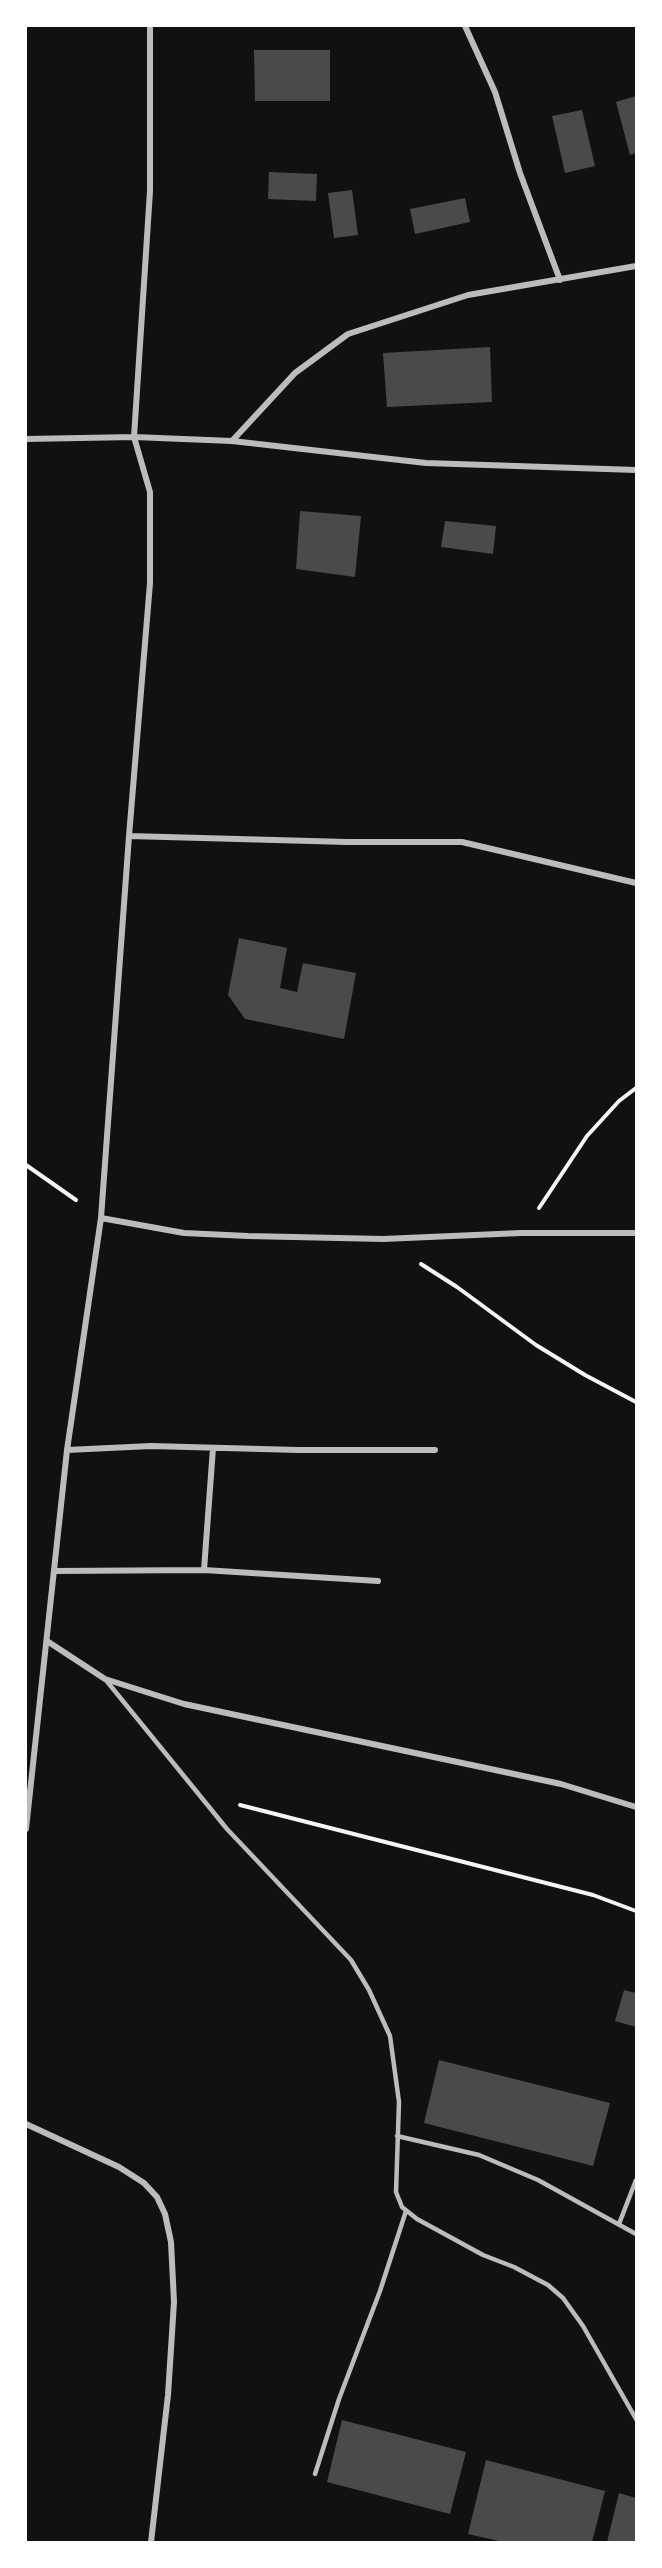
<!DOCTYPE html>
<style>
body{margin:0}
#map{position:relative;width:662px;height:2568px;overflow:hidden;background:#111;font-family:Quicksand,sans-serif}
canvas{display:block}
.frame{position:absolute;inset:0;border:27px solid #fff;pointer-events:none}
</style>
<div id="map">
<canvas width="662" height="2568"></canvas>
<div class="frame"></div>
</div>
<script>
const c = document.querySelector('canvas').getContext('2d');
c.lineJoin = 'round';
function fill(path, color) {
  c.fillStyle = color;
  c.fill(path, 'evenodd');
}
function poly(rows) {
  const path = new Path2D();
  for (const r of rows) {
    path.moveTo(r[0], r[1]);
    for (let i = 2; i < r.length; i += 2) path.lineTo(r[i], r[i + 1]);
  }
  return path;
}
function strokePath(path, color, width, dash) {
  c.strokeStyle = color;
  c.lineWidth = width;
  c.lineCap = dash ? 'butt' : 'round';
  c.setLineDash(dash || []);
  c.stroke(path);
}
const building = poly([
 [254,50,330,50,330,101,255,101],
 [636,96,636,153,630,155,616,102],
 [582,110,595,166,565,173,552,116],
 [269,172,317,174,316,201,268,199],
 [352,190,358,235,334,238,328,193],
 [465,198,470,222,415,234,410,209],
 [490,347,492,402,387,407,383,353],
 [300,511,361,516,355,577,296,569],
 [445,521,496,526,493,554,441,547],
 [239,938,287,948,280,988,297,992,303,963,356,973,344,1039,245,1019,228,995],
 [624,1990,636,1993,636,2027,615,2021],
 [439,2060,610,2103,593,2166,424,2123],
 [342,2420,466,2452,450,2514,327,2482],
 [486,2460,605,2491,592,2542,503,2542,468,2534],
 [619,2493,636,2498,636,2542,607,2542]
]);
const path = poly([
 [26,1165,76,1200],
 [539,1208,587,1136,619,1101,636,1088],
 [421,1264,457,1287,536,1345,585,1375,636,1402],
 [240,1805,593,1895,636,1911]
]);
const service = poly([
 [105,1679,227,1829,351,1960,369,1990,390,2036,399,2102,396,2192,402,2207,417,2219,483,2255,514,2267,548,2285,563,2298,583,2326,636,2419],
 [397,2136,479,2155,538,2180,636,2234],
 [619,2224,636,2180],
 [315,2474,339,2399,380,2291,406,2211]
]);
const minor = poly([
 [465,26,495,92,520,173,560,280],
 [26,439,134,437,232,441,426,463,636,470],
 [232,441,295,373,348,334,468,295,636,266],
 [129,836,347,842,462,842,636,883],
 [101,1218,184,1233,248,1236,383,1239,521,1233,636,1233],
 [67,1450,151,1446,298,1450,435,1450],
 [204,1570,213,1448],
 [54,1571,204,1570,378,1581],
 [47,1641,105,1679,184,1704,561,1784,636,1807],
 [26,1829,67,1450,101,1218,129,836,150,583,150,492,134,437,150,191,150,26],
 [26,2124,119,2167,144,2183,157,2197,165,2214,171,2242,174,2302,168,2395,151,2542]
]);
fill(building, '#4a4a4a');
strokePath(path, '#f5f5f5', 4);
strokePath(service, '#bcbcbc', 4.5);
strokePath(minor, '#bcbcbc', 6);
</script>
